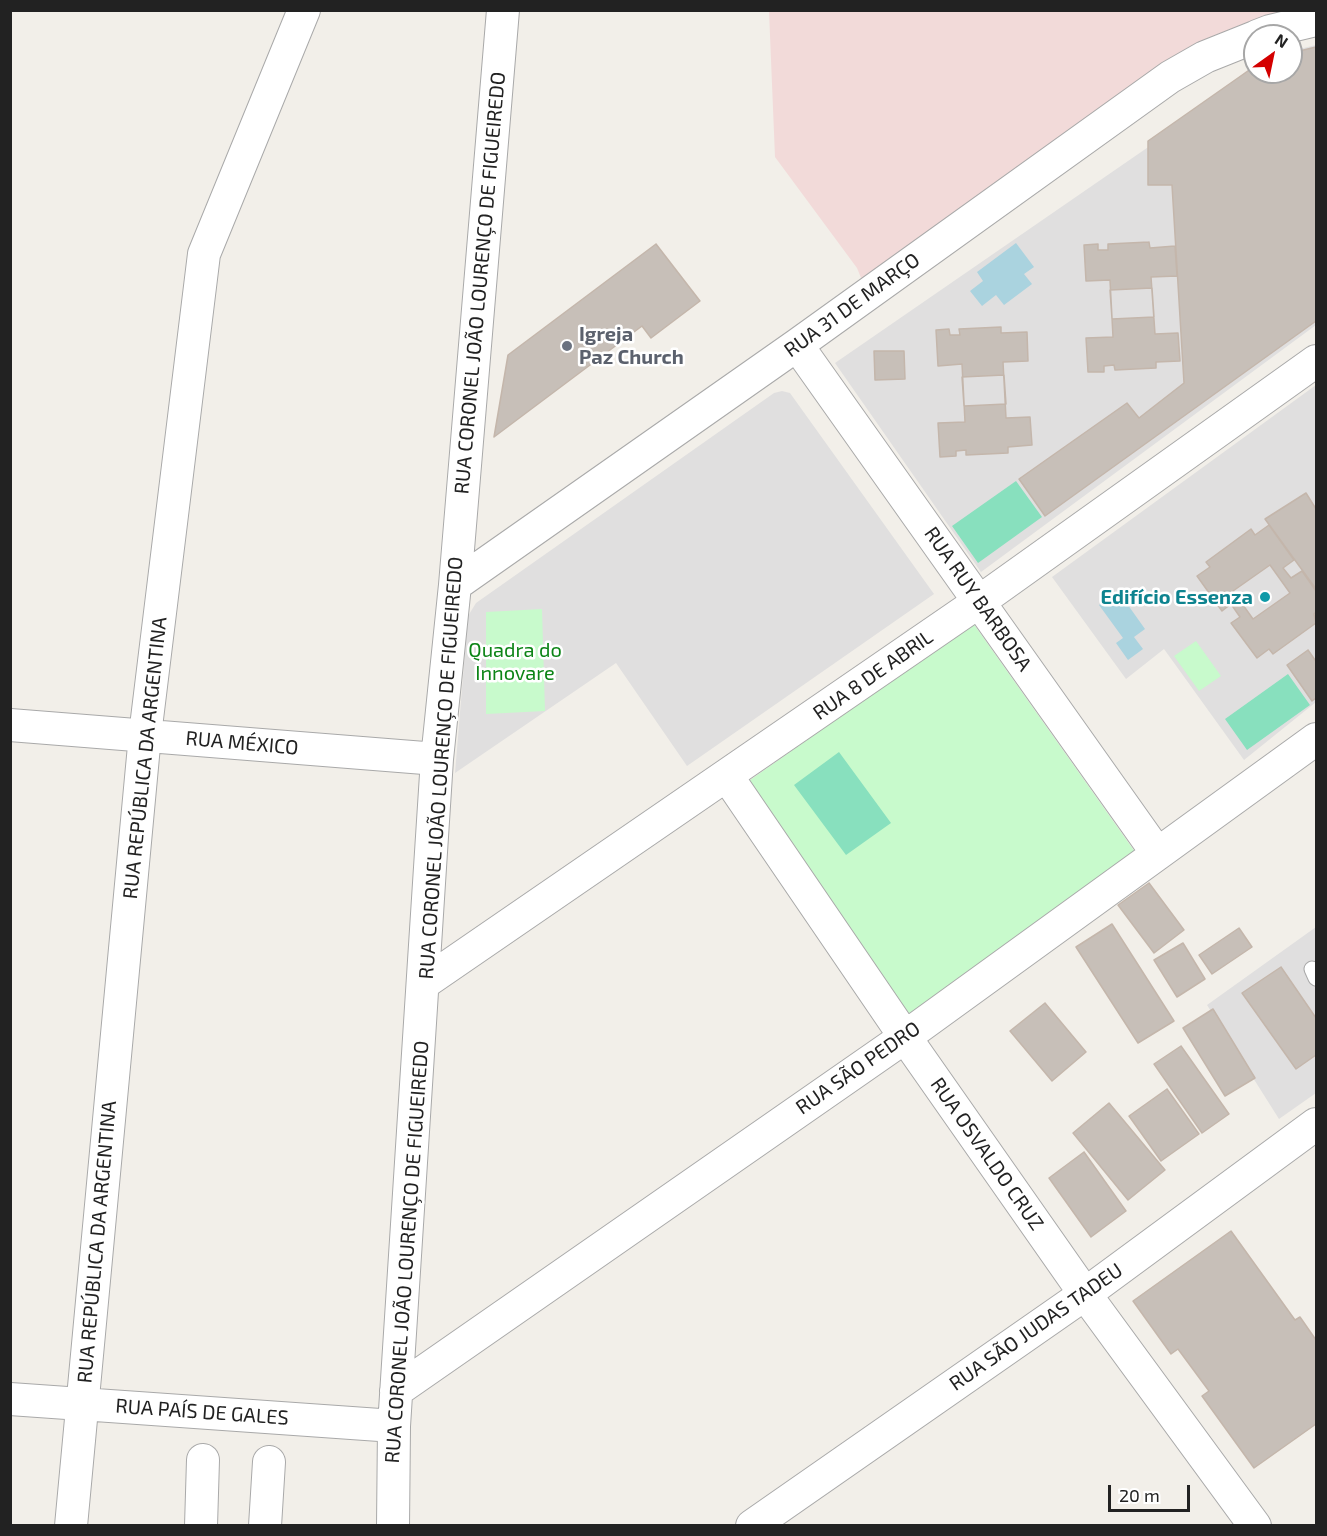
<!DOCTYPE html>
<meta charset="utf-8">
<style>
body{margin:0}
#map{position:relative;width:1327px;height:1536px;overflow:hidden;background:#f2efe9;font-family:"Exo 2",sans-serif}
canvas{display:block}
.frame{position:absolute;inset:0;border:12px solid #222;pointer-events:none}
.north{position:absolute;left:1243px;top:24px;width:60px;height:60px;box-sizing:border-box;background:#fff;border:2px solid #a7a7a7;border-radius:50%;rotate:33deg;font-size:16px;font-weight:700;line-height:24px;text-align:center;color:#222}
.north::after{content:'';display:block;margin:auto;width:21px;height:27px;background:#d40000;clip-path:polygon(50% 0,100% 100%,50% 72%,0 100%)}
.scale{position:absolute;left:1108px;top:1485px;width:82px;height:27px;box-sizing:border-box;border:3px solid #222;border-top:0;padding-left:8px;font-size:18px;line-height:21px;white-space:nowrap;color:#222;-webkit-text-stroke:4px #fff;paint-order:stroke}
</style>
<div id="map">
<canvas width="1327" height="1536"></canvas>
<div class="frame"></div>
<div class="north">N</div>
<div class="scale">20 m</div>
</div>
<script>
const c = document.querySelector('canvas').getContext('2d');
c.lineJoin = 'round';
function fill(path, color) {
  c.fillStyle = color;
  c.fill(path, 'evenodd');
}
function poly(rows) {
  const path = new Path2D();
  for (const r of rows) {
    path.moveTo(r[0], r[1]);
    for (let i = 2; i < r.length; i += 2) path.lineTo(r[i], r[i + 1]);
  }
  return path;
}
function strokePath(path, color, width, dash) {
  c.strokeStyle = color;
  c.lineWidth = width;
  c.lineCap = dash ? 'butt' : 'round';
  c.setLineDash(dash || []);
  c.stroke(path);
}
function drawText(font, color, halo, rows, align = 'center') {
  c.font = font + ' "Exo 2",sans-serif';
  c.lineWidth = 5;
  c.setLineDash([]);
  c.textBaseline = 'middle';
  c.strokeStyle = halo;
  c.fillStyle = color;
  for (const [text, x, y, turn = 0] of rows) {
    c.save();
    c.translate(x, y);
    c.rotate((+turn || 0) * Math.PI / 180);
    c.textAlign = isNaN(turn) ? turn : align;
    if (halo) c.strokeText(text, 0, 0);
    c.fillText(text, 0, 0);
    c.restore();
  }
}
const residential = poly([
 [1316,45,1316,325,981,572,835,363,1173,130,1255,64,1255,72,1291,72,1291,51],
 [1316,385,1316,702,1244,760,1164,649,1126,679,1052,577],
 [782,391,790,393,934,594,687,766,616,663,455,773,468,616,476,603,774,393],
 [1316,927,1316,1093,1279,1119,1207,1005]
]);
const commercial = poly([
 [769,11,1295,11,866,290,857,268,775,157]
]);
const park = poly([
 [542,609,545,711,486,714,486,612],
 [973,623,1140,859,911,1020,743,785],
 [1196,641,1221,676,1199,691,1174,656]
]);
const pitch = poly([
 [1016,481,1042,517,978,563,952,526],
 [1288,674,1310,705,1247,750,1225,719],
 [839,752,891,823,846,855,794,785]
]);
const water = poly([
 [1016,243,1034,267,1024,274,1032,284,1004,305,996,295,982,306,970,291,983,281,977,272],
 [1118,591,1145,629,1134,637,1143,649,1128,660,1116,643,1123,638,1099,605]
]);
const building = poly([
 [1316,47,1316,321,1045,516,1019,479,1127,403,1139,418,1184,383,1172,185,1148,185,1148,141,1255,66,1255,72,1291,72,1291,53,1316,47],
 [1149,242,1150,248,1175,246,1177,276,1151,277,1155,334,1178,333,1180,361,1156,362,1156,368,1115,370,1114,365,1104,366,1104,372,1088,372,1086,338,1113,337,1110,280,1086,281,1084,245,1098,244,1098,250,1108,250,1108,244,1149,242],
 [656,244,700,301,651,338,642,326,494,437,508,355,656,244],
 [1152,288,1154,317,1112,319,1110,290,1152,288],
 [1001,327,1001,333,1027,332,1028,361,1003,362,1006,418,1030,417,1032,445,1008,447,1008,453,966,455,966,450,956,451,956,456,940,457,938,423,965,422,962,364,938,366,936,330,949,329,950,335,960,335,959,329,1001,327],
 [874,351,904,351,905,379,875,380,874,351],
 [1004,375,1006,404,964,406,962,377,1004,375],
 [1306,493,1316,509,1316,589,1265,519,1306,493],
 [1269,525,1294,560,1283,568,1291,578,1302,571,1316,591,1316,612,1314,614,1316,623,1273,654,1269,649,1257,658,1231,623,1240,617,1231,604,1222,611,1197,576,1210,567,1206,562,1251,529,1255,535,1269,525],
 [1270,565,1290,593,1253,619,1233,591,1270,565],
 [1308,650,1315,660,1316,659,1316,698,1312,701,1287,665,1308,650],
 [1149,883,1184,930,1154,953,1118,905,1149,883],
 [1112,924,1174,1021,1138,1043,1076,947,1112,924],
 [1239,928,1252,947,1212,974,1199,955,1239,928],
 [1183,943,1205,979,1177,997,1154,960,1183,943],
 [1281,967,1316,1018,1316,1055,1296,1069,1242,993,1281,967],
 [1045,1003,1086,1052,1052,1081,1010,1031,1045,1003],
 [1213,1009,1255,1078,1225,1096,1183,1028,1213,1009],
 [1181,1046,1229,1114,1202,1133,1154,1064,1181,1046],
 [1167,1089,1199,1134,1161,1161,1129,1116,1167,1089],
 [1109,1103,1165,1170,1128,1200,1073,1133,1109,1103],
 [1084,1152,1126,1211,1091,1237,1049,1178,1084,1152],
 [1231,1231,1295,1320,1300,1317,1316,1340,1316,1424,1254,1468,1202,1396,1209,1391,1178,1349,1171,1354,1133,1301,1231,1231]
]);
const service = poly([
 [1312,969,1316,978]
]);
const minor = poly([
 [1257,36,1270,31,1316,20],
 [797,345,1157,853],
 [455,585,797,345,1170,77,1205,57,1255,37],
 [10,725,437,759],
 [727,776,905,1037,1085,1294,1255,1526],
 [424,983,980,601,1316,361],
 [396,1391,905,1037,1316,739],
 [10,1399,394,1426],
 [71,1526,145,735,204,254,304,10],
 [201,1526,203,1460],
 [265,1526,269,1462],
 [393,1526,394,1426,437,759,455,585,503,10],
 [752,1526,1085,1294,1316,1124]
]);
const markers = [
 [567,346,6,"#6b7280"],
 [1265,597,6,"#0f9aa8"]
];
const streetNames = [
 ["RUA CORONEL JOÃO LOURENÇO DE FIGUEIREDO",480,283,-85],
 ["RUA 31 DE MARÇO",852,305,-36],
 ["RUA RUY BARBOSA",978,599,55],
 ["RUA 8 DE ABRIL",873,675,-35],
 ["RUA MÉXICO",242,743,5],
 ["RUA REPÚBLICA DA ARGENTINA",145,758,-84],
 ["RUA CORONEL JOÃO LOURENÇO DE FIGUEIREDO",441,768,-86],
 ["RUA SÃO PEDRO",858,1068,-35],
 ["RUA OSVALDO CRUZ",987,1154,55],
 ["RUA REPÚBLICA DA ARGENTINA",97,1242,-85],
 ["RUA CORONEL JOÃO LOURENÇO DE FIGUEIREDO",407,1252,-86],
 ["RUA SÃO JUDAS TADEU",1036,1327,-35],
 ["RUA PAÍS DE GALES",202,1412,4]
];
const worshipNames = [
 ["Igreja",579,334],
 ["Paz Church",579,357]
];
const cultureNames = [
 ["Edifício Essenza",1253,597]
];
const parkNames = [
 ["Quadra do",515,650],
 ["Innovare",515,673]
];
fill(residential, '#e0dfdf');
fill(commercial, '#f2dad9');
fill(park, '#c8facc');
fill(pitch, '#88e0be');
fill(water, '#aad3df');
fill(building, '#c7bfb8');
strokePath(building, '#c4b6ab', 1.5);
strokePath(service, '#a9a9a9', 17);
strokePath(minor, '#a9a9a9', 34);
strokePath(service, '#fff', 15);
strokePath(minor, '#fff', 32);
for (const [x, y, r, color] of markers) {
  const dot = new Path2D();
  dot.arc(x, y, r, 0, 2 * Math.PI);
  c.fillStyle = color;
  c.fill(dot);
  strokePath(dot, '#fff', 2);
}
drawText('20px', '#222', '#fff', streetNames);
drawText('bold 20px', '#5b616d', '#fff', worshipNames, 'left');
drawText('bold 20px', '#0d838f', '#fff', cultureNames, 'right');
drawText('20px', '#0c8416', '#fff', parkNames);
</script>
